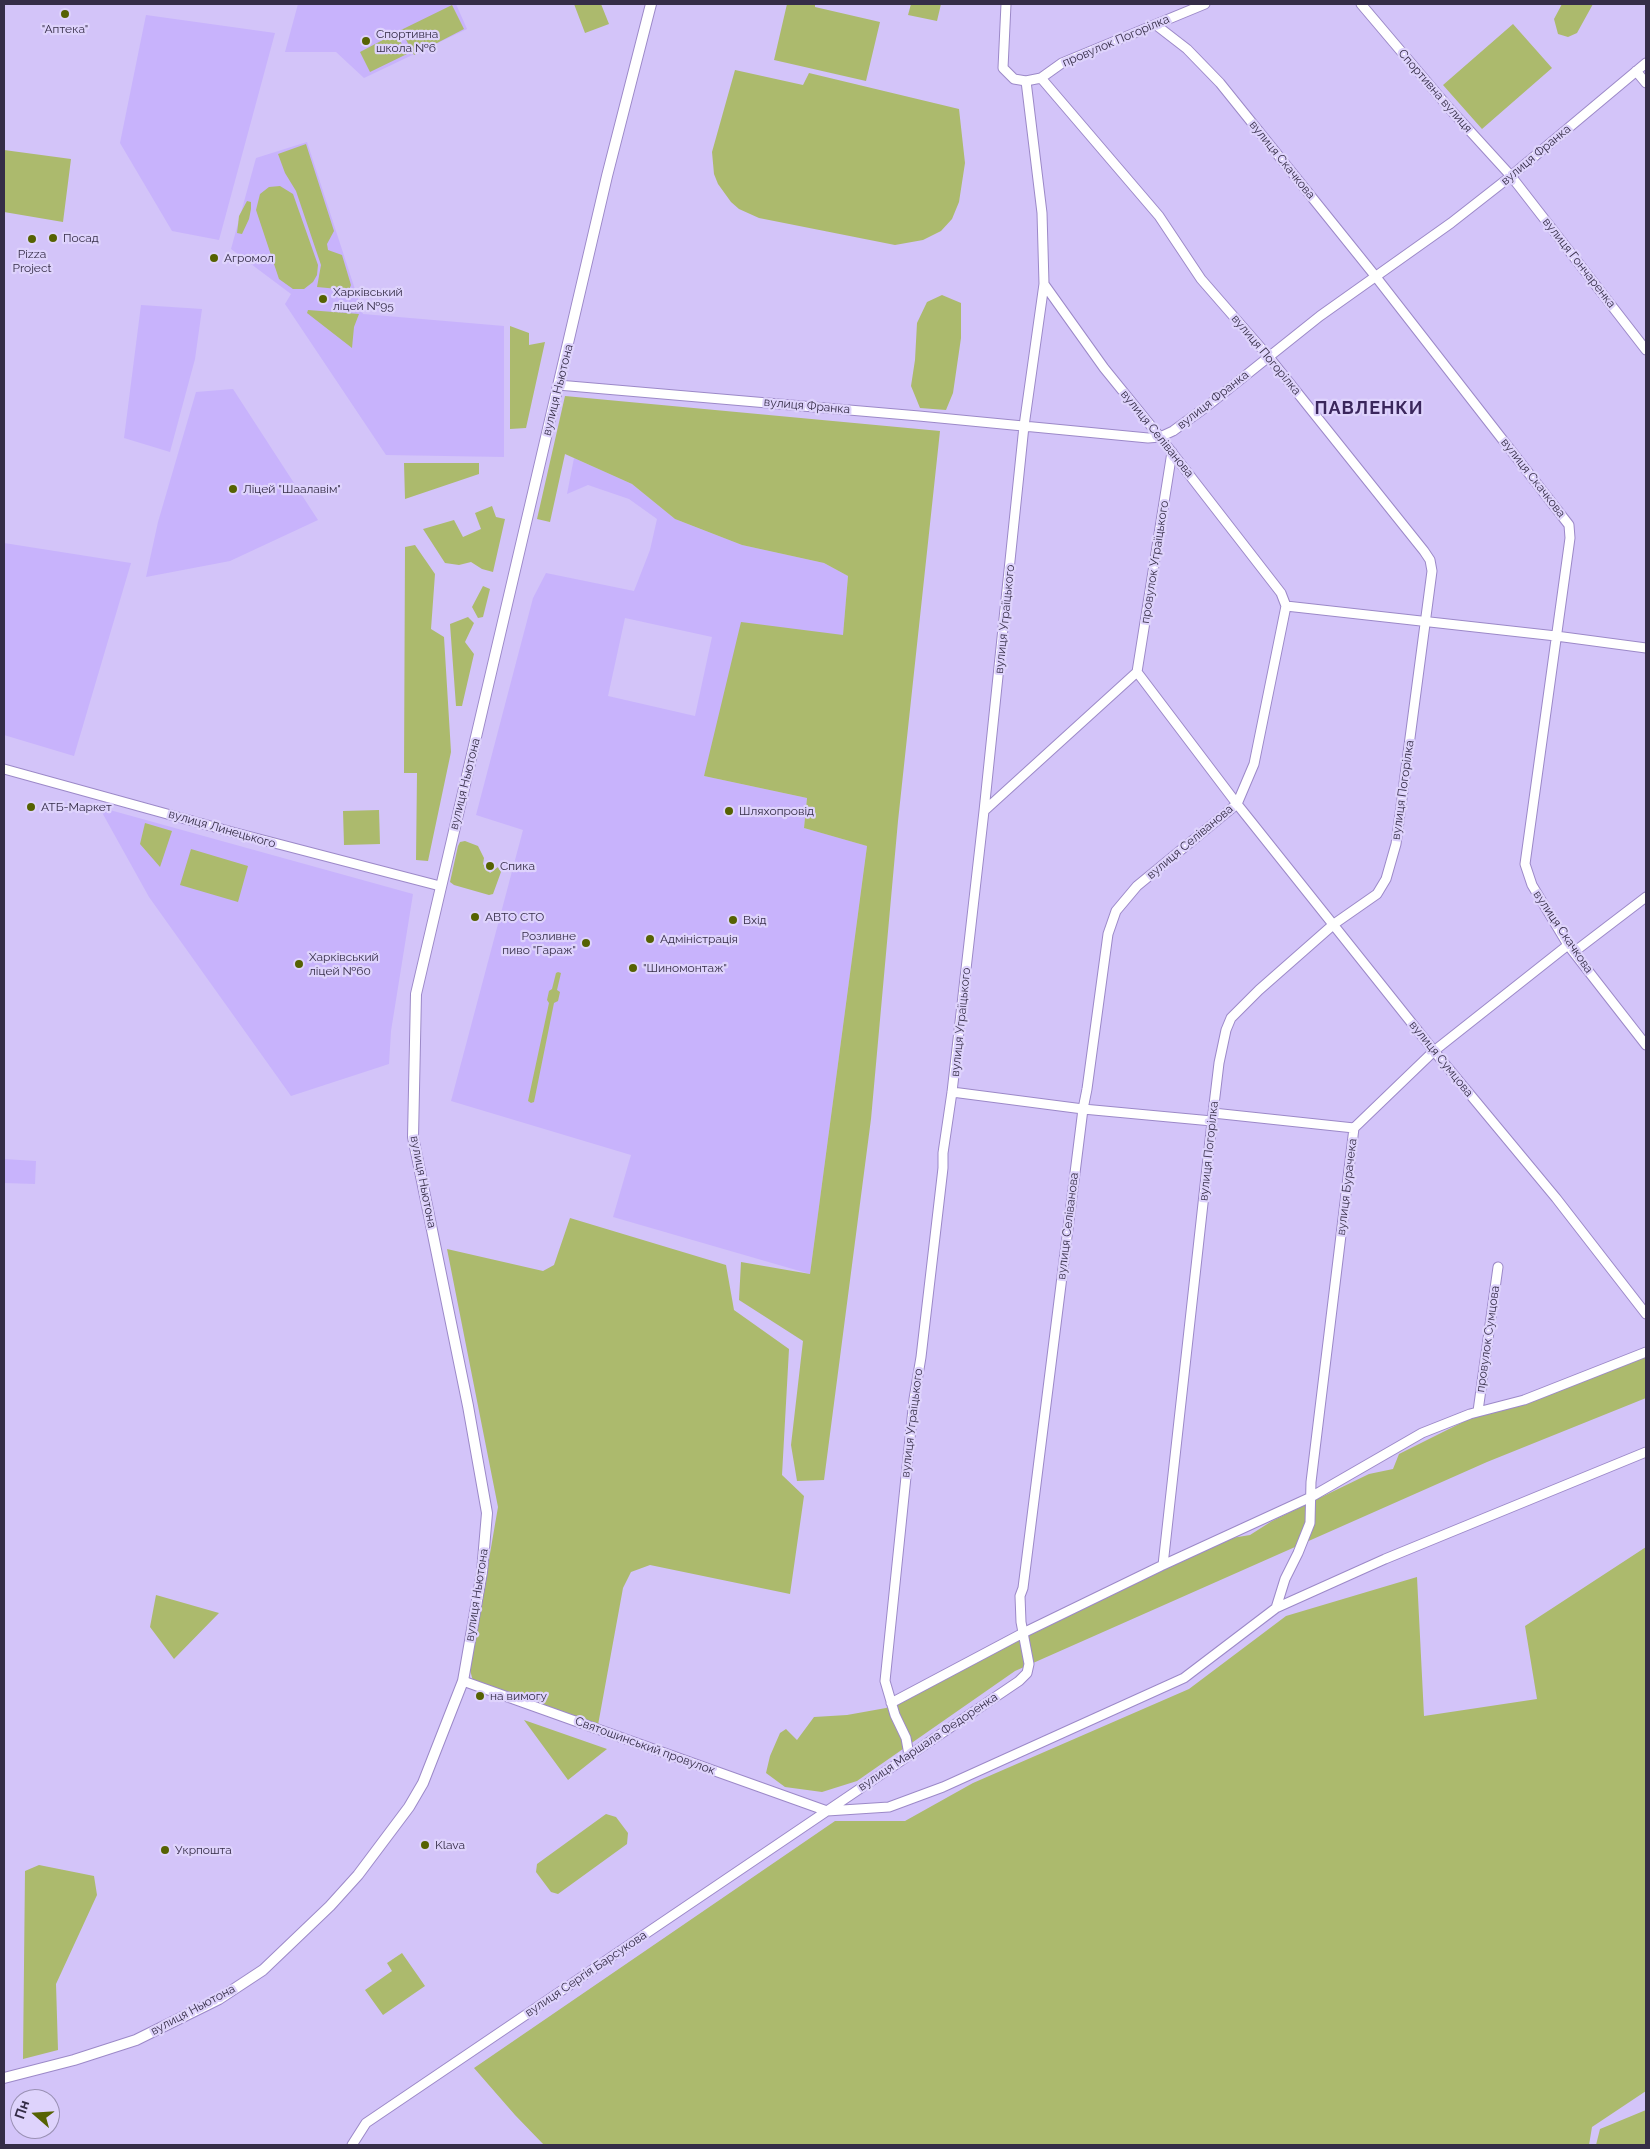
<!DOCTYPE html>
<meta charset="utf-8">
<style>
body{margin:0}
#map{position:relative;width:1650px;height:2149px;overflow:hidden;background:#d3c4f9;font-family:Raleway,sans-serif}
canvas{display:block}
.frame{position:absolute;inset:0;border:5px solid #352d47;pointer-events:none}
.north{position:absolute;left:10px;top:2089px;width:50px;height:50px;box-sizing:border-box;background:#ded3fc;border:1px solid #9a91b4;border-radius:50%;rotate:289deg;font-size:14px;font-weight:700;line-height:20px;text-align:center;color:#352d47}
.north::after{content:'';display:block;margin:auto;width:18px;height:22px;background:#566202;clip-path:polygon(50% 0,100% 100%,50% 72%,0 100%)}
</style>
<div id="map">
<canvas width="1650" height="2149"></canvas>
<div class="frame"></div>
<div class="north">Пн</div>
</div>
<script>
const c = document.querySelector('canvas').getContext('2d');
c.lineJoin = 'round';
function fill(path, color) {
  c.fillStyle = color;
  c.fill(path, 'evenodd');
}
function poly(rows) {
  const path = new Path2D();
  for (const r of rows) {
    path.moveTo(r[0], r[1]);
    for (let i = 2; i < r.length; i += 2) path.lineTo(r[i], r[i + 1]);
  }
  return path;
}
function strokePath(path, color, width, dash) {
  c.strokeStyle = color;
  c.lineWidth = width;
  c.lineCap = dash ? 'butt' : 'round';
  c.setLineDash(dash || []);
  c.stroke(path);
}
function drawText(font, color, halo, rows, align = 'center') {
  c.font = font + ' Raleway,sans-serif';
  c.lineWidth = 4.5;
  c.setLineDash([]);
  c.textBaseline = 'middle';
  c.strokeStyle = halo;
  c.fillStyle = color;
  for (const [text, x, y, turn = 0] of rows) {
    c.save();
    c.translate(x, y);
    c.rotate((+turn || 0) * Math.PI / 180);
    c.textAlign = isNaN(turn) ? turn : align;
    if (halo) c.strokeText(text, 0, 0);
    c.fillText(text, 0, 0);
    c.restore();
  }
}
const built = poly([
 [298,4,456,4,467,29,364,78,336,52,285,52],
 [146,15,275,33,219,240,172,231,120,143],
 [307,142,363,314,504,326,504,457,386,455,285,304,291,294,231,249,256,158],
 [141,305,202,309,195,359,170,452,124,438],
 [233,389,318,520,230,561,146,577,158,522,196,392],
 [574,458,632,484,675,519,742,545,824,563,848,576,843,635,704,776,807,798,804,828,867,846,810,1274,613,1217,631,1155,451,1101,523,830,476,815,533,598,546,573,634,591,650,550,657,519,629,499,588,485,567,494],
 [625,618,712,637,695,716,608,696],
 [4,543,131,563,74,756,4,735],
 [99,807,413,894,391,1031,389,1064,291,1096,149,897],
 [4,1159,36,1161,35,1184,4,1183]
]);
const green = poly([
 [574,4,601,4,609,24,585,33],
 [787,4,815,4,815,7,880,22,866,81,774,60],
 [911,4,941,4,937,21,908,15],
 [1562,4,1593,4,1577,33,1568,37,1558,34,1554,19],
 [452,5,464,29,414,55,401,30],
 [1513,24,1552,68,1482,129,1443,85],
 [396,33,407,54,370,72,360,52],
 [735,70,803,85,809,73,959,109,965,163,959,202,952,219,941,231,923,240,895,245,759,218,739,209,731,202,718,184,714,174,712,152],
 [306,144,334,231,327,244,328,250,342,255,351,285,349,290,317,287,321,265,296,191,285,173,278,154],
 [4,150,71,159,63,222,4,212],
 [280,186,293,194,318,265,317,275,313,282,304,289,293,289,279,279,256,210,260,194,269,187],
 [247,201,251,202,251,209,249,219,242,234,237,233,238,225,239,216],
 [942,295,961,303,961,338,953,393,946,410,920,408,911,386,915,360,917,323,927,302],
 [308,310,359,314,354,327,352,348,307,313],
 [510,326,529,333,529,345,545,342,526,428,510,429],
 [565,396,940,431,898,821,871,1119,824,1480,797,1481,791,1445,803,1341,739,1300,741,1262,810,1274,867,846,804,828,807,798,704,776,741,622,843,635,848,576,824,563,742,545,675,519,632,484,565,454,550,522,537,519],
 [404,463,479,463,479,474,405,499],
 [492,506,496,517,505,519,493,572,482,569,471,562,459,565,445,563,423,529,454,520,463,537,481,529,475,513],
 [415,545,435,574,431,629,444,637,451,752,428,861,416,860,417,773,404,773,405,547],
 [483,586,490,589,483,617,478,618,472,607],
 [468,617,474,623,465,642,474,654,462,706,456,706,450,624],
 [379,810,380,844,344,845,343,811],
 [145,823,172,831,160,867,140,844],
 [465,841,478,846,484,858,483,864,490,873,498,867,501,872,493,894,489,895,454,885,450,882,458,846,460,842],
 [191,849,248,866,238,902,180,885],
 [558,972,561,973,557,990,560,992,558,1001,554,1003,534,1102,531,1103,528,1101,549,1003,547,1000,549,991,552,989,556,973],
 [570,1218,726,1265,734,1310,789,1349,782,1475,804,1496,790,1594,650,1565,631,1572,623,1588,598,1725,473,1681,470,1670,498,1507,447,1249,543,1271,554,1265],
 [1646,1357,1646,1398,1487,1462,1015,1671,857,1781,822,1792,785,1787,766,1773,770,1756,780,1733,786,1729,797,1740,814,1717,847,1715,886,1708,967,1663,1061,1617,1232,1538,1250,1535,1272,1521,1369,1474,1393,1469,1399,1454,1467,1420,1531,1402],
 [1646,1547,1646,2091,1592,2127,1589,2145,544,2145,515,2115,474,2068,835,1821,905,1821,973,1783,1189,1689,1286,1616,1417,1577,1424,1716,1537,1699,1525,1626],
 [156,1595,219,1613,174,1659,150,1627],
 [524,1720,607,1749,568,1780],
 [606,1814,616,1817,628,1833,627,1844,558,1894,551,1892,536,1872,537,1864],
 [39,1865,94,1876,97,1895,56,1984,58,2050,23,2059,25,1871],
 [402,1953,425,1986,383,2015,365,1990,392,1971,387,1963],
 [1646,2110,1646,2145,1596,2145,1600,2129]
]);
const minor = poly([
 [1006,4,1003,68,1014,79,1026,81,1041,78,1062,63,1205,4],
 [1361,4,1449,108,1511,176,1646,350],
 [1156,25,1187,49,1220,83,1376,277,1569,525,1570,538,1525,864,1532,885,1568,945,1646,1045],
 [1636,71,1646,83],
 [1041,78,1159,216,1201,279,1268,356,1424,551,1430,560,1432,571,1396,844,1386,879,1377,894,1334,924,1259,990,1231,1018,1226,1030,1219,1063,1213,1113,1163,1565],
 [558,385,919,416,1148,438,1160,437,1173,431,1206,407,1320,316,1451,223,1511,176,1646,63],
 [1286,606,1556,636,1646,648],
 [1137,672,1172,452],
 [4,769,236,833,440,886],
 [984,811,1137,672,1237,804,1434,1051,1556,1198,1646,1314],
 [1574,952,1646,897],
 [952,1092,1083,1109,1212,1121],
 [1213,1113,1354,1128],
 [1478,1411,1498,1267],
 [1276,1608,1285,1579,1298,1553,1310,1523,1311,1482,1354,1128,1434,1051,1568,945],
 [463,1681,827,1811,889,1807,943,1787,1184,1678,1276,1608,1385,1559,1646,1452],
 [891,1703,1023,1633,1163,1565,1311,1497,1422,1433,1470,1414,1524,1400,1646,1352],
 [909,1755,906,1738,895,1715,885,1681,914,1399,921,1357,943,1168,943,1153,952,1092,984,811,1024,426,1044,284],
 [352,2145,366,2123,1019,1681,1027,1673,1029,1664,1021,1622,1020,1596,1023,1588,1083,1109,1087,1089,1108,934,1116,911,1137,886,1237,804,1254,764,1286,606,1281,593,1160,437,1104,368,1044,284,1042,213,1026,81]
]);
const tertiary = poly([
 [4,2078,74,2060,136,2040,219,1999,263,1970,330,1906,358,1875,409,1807,423,1783,463,1681,482,1572,487,1513,468,1406,413,1137,416,994,607,176,651,4]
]);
const markers = [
 [65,14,5,"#566202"],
 [366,41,5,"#566202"],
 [53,238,5,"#566202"],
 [32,239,5,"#566202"],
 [214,258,5,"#566202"],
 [323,299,5,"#566202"],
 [233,489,5,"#566202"],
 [31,807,5,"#566202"],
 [729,811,5,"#566202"],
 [490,866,5,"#566202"],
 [475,917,5,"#566202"],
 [733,920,5,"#566202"],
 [650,939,5,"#566202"],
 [586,943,5,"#566202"],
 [299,964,5,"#566202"],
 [633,968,5,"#566202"],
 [480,1696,5,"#566202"],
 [425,1845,5,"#566202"],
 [165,1850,5,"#566202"]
];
const poiNames = [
 ["\"Аптека\"",65,29,"center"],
 ["Спортивна",376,34],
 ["школа №6",376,48],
 ["Посад",63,238],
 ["Pizza",32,254,"center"],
 ["Project",32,268,"center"],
 ["Агромол",224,258],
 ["Харківський",333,292],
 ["ліцей №95",333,306],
 ["Ліцей \"Шаалавім\"",243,489],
 ["АТБ-Маркет",41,807],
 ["Шляхопровід",739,811],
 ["Спика",500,866],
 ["АВТО СТО",485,917],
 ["Вхід",743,920],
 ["Розливне",576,936,"right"],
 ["пиво \"Гараж\"",576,950,"right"],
 ["Адміністрація",660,939],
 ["Харківський",309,957],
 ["ліцей №60",309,971],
 ["\"Шиномонтаж\"",643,968],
 ["на вимогу",490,1696],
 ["Klava",435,1845],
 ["Укрпошта",175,1850]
];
const streetNames = [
 ["провулок Погорілка",1116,41,-23],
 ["Спортивна вулиця",1435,91,49],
 ["вулиця Франка",1536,155,-40],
 ["вулиця Скачкова",1282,160,51],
 ["вулиця Гончаренка",1579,263,52],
 ["вулиця Погорілка",1266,355,50],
 ["вулиця Ньютона",558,390,-76],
 ["вулиця Франка",1213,400,-38],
 ["вулиця Франка",807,406,5],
 ["вулиця Селіванова",1157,434,51],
 ["вулиця Скачкова",1533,478,52],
 ["провулок Уграїцького",1155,562,-81],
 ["вулиця Уграїцького",1005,619,-84],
 ["вулиця Ньютона",465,784,-76],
 ["вулиця Погорілка",1403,790,-82],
 ["вулиця Линецького",222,829,16],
 ["вулиця Селіванова",1190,842,-40],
 ["вулиця Скачкова",1563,932,56],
 ["вулиця Уграїцького",961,1022,-84],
 ["вулиця Сумцова",1441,1059,51],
 ["вулиця Погорілка",1209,1151,-84],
 ["вулиця Ньютона",423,1182,79],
 ["вулиця Бурачека",1347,1187,-83],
 ["вулиця Селіванова",1068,1226,-83],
 ["провулок Сумцова",1488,1339,-82],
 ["вулиця Уграїцького",912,1423,-83],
 ["вулиця Ньютона",477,1595,-81],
 ["вулиця Маршала Федоренка",928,1742,-34],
 ["Святошинський провулок",645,1746,20],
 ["вулиця Сергія Барсукова",586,1974,-34],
 ["вулиця Ньютона",193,2010,-28]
];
const districtNames = [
 ["ПАВЛЕНКИ",1369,409]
];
fill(built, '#c8b3fc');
fill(green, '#acba6d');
strokePath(minor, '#9c89c8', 11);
strokePath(tertiary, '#9c89c8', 12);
strokePath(minor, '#fff', 9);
strokePath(tertiary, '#fff', 10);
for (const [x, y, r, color] of markers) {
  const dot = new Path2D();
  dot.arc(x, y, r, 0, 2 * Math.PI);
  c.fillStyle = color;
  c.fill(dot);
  strokePath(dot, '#ded3fc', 2);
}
drawText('12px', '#352d47', '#ded3fc', poiNames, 'left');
drawText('12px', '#352d47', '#ded3fc', streetNames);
c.letterSpacing = '1px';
drawText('bold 18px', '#3a265c', '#ded3fc', districtNames);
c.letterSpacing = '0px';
</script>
